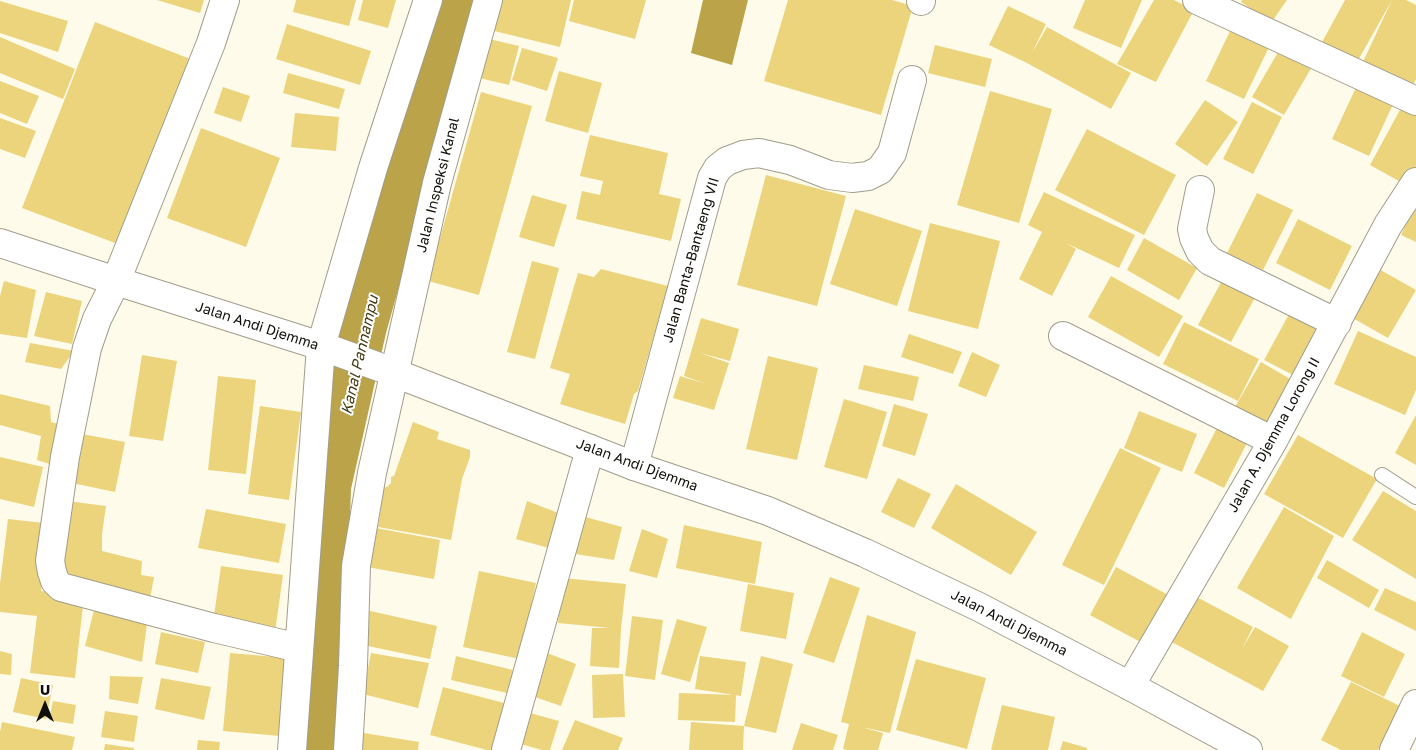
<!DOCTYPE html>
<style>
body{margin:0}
#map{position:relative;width:1416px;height:750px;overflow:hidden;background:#fffbeb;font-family:"Golos Text",sans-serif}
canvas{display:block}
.north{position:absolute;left:20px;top:680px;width:50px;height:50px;-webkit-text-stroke:4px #fff;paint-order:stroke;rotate:0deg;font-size:14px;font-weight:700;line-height:20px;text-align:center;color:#100e08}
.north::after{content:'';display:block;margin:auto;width:18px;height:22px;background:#100e08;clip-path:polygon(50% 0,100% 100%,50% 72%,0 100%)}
</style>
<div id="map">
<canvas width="1416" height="750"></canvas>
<div class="north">U</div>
</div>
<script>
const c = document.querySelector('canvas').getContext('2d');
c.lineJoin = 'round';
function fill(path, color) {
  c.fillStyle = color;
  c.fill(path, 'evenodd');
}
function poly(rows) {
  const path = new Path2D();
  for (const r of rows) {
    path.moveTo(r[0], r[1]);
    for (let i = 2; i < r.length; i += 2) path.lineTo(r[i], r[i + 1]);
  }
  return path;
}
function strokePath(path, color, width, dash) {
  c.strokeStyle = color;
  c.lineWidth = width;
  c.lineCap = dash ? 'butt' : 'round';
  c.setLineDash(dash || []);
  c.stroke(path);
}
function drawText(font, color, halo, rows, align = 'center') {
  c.font = font + ' "Golos Text",sans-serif';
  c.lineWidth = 4;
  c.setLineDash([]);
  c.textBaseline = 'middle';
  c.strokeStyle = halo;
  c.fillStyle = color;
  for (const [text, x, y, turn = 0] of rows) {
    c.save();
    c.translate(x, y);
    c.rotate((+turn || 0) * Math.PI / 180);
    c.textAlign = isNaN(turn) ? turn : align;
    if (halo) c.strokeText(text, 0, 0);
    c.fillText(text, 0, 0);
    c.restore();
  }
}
const water = poly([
 [439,0,473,0,433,164,386,333,351,489,342,750,305,750,335,334],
 [703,0,748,0,732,65,691,53]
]);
const building = poly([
 [157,0,204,0,200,13],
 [296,0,356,0,349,26,293,12],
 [363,0,396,0,388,28,358,20],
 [497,0,571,0,560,47,490,30],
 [574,0,646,0,635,39,569,21],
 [788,0,892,0,913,6,881,115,764,81],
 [1085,0,1142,0,1121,48,1073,28],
 [1154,0,1174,0,1194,10,1156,82,1117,64],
 [1242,0,1287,0,1271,23,1241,2],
 [1345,0,1392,0,1356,64,1321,44],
 [1392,0,1406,0,1416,5,1416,79,1411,89,1361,66],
 [0,1,68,21,58,52,0,33],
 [1008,6,1046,24,1032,53,1047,27,1131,73,1111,109,1027,63,989,45],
 [95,22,198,62,123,246,22,208],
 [287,24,371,51,360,85,276,59],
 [1232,27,1270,45,1244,99,1206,81],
 [0,37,75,69,63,99,0,73],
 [485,38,519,46,509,85,475,77],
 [935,45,992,59,985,87,928,73],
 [1281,47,1313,65,1284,115,1252,97],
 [522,48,558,58,547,91,512,80],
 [559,71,602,83,588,133,545,121],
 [288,73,345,89,339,109,283,93],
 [0,81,39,96,27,124,0,113],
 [1358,83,1395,100,1369,156,1332,139],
 [223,87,250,96,241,122,214,113],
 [990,91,1052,109,1019,223,957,205],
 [481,92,532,106,479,295,428,281],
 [1205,100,1238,122,1207,166,1175,144],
 [1252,102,1282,117,1253,174,1223,159],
 [1401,108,1416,116,1416,166,1406,185,1370,165],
 [295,113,339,117,336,151,291,147],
 [0,118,36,131,25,158,0,149],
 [201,128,280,158,246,247,167,218],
 [1087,129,1176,175,1144,235,1055,190],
 [590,135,668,153,659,194,681,199,671,241,576,219,582,191,600,195,603,181,580,176],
 [766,175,846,196,817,306,737,285],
 [1044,192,1135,235,1119,268,1066,243,1076,249,1052,296,1019,279,1042,232,1028,225],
 [1257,193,1293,210,1263,270,1227,253],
 [532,195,567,205,554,247,519,237],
 [1416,203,1416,242,1401,235],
 [855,209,922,231,897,306,830,284],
 [1298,219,1352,246,1330,290,1276,263],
 [930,223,1000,241,978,329,908,311],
 [1144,238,1197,268,1179,300,1127,270],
 [532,261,559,268,535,359,507,352],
 [1377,268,1416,290,1388,338,1349,316],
 [601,269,668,286,638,391,634,394,625,424,560,404,570,374,550,368,578,273,594,277],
 [1225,275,1258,292,1231,342,1198,325],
 [1111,276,1183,316,1159,357,1088,317],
 [4,281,36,290,27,338,0,334,0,296],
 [46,292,82,301,72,344,34,336],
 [1294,305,1324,321,1295,376,1264,360],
 [701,318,739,329,730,361,700,353,729,363,714,410,673,398,680,376,706,384,684,376],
 [1184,322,1259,359,1238,401,1163,364],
 [1358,331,1416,357,1416,390,1405,415,1334,384],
 [909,334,962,352,953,374,901,357],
 [30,343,74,351,61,369,25,362],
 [972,352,1000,365,986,397,958,386],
 [142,355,177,361,163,441,129,436],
 [768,356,818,368,797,460,746,449],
 [1261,362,1292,380,1267,425,1235,407],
 [864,365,919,377,913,401,858,389],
 [218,376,256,380,246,474,208,470],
 [0,394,50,406,51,422,70,427,59,467,37,460,41,436,0,425],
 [844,399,887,412,867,479,824,467],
 [894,404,928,414,915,456,882,446],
 [260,406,301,412,289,500,248,494],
 [1139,411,1197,434,1182,472,1124,448],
 [1416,415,1416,465,1395,453],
 [413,422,439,432,437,439,470,450,470,457,462,479,451,540,378,527,381,509,376,508,378,488,387,487,391,483,391,477,394,476],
 [1220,422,1250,437,1224,488,1194,473],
 [82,434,125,442,115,492,72,483],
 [1298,435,1377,479,1343,538,1264,494],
 [1120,448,1161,468,1104,585,1062,565],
 [0,457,43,467,34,507,0,499],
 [898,478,931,494,914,528,881,512],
 [956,484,1037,532,1011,575,931,528],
 [1383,491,1416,511,1416,579,1352,540],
 [67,501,106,506,102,534,102,551,142,561,141,575,154,577,150,599,58,583],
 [527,501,561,514,549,548,516,539],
 [1284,507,1334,536,1291,619,1237,588],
 [206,509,286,524,279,563,198,548],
 [578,515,622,527,614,560,569,553],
 [8,519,44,523,45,559,41,591,84,596,75,678,30,673,37,616,0,612,0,584],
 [684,525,762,542,755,584,676,568],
 [376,528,440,540,434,579,367,567],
 [642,529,668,539,657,578,629,571],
 [1327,560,1379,590,1369,608,1317,578],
 [221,566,283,575,275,632,213,623],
 [1116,567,1174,598,1148,646,1090,615],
 [479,571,536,583,520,659,463,647],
 [830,577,860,588,834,663,803,653],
 [562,578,626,584,621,629,619,668,590,666,592,628,610,628,558,623],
 [748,584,794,593,786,639,740,631],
 [1385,588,1416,602,1416,631,1374,610],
 [1193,595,1253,627,1242,649,1255,627,1289,646,1263,691,1168,640],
 [95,606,148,616,142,662,85,646],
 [366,610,437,626,430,659,363,645],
 [867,615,916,632,890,733,861,727,883,733,878,750,847,750,843,749,849,724,841,722],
 [632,616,663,620,655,680,625,676],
 [677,619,707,627,690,682,661,674],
 [161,632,205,642,198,673,155,664],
 [1362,632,1405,654,1384,697,1341,676],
 [0,651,12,654,11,675,0,674],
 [230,653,287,658,280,736,223,731],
 [371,653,429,663,418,708,363,694],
 [547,653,576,664,561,706,532,696],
 [456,656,513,670,507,693,451,680],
 [700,656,746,662,741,696,695,689],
 [761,656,793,664,776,733,744,726],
 [916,659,986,678,967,749,896,730],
 [623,674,625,717,593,718,592,675],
 [110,676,143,677,138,704,109,699],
 [21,678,53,685,46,719,13,712],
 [161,678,211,687,204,720,155,709],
 [1351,682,1400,706,1378,750,1341,750,1321,740],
 [443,687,508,704,496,750,487,750,430,735],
 [679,693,736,695,735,722,678,720],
 [53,701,76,705,73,724,49,720],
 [1002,705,1055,717,1048,750,991,750],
 [105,711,138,716,134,742,101,737],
 [530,713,559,721,550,750,542,750,521,744],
 [575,720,623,738,618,750,562,750],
 [2,722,75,737,72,750,0,750,0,732],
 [691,722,744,726,743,750,689,750],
 [801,723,838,735,833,750,792,750],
 [364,733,419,742,418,750,360,750],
 [198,740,220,742,219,750,197,750],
 [1063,741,1087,748,1087,750,1060,750],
 [105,744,134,748,134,750,104,750]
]);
const lane = poly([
 [1382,475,1416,497]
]);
const street = poly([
 [225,0,211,43,116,281,97,319,87,348,65,457,50,561,52,572,55,581,61,587,214,628,299,648],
 [1197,0,1416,101],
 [921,1,921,0],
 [1200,190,1192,229,1194,238,1200,251,1210,261,1337,323],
 [1063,336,1273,441],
 [634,466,712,178,718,168,727,161,743,155,759,153,790,160,829,175,852,178,868,176,880,170,892,153,912,80],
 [1130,686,1273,441,1388,225,1416,182],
 [292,750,321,346,373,168,428,0],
 [348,750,353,666,356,566,372,473,437,183,488,0],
 [506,750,590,449],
 [1394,750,1416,704]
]);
const secondary = poly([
 [0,243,116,281,321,346,382,368,634,466,768,511,865,553,979,607,1130,686,1248,750]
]);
const streetNames = [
 ["Jalan Inspeksi Kanal",438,185,-76],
 ["Jalan Banta-Bantaeng VII",691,260,-74],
 ["Jalan Andi Djemma",257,326,18],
 ["Jalan A. Djemma Lorong II",1274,435,-61],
 ["Jalan Andi Djemma",637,465,20],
 ["Jalan Andi Djemma",1009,623,27]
];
const waterNames = [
 ["Kanal Pannampu",360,355,-77]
];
fill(water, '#baa349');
fill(building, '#ebd47b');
strokePath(lane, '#a29d8b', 16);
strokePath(street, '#a29d8b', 30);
strokePath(secondary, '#a29d8b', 30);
strokePath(lane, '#fff', 14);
strokePath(street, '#fff', 28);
strokePath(secondary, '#fff', 28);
drawText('14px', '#100e08', '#fff', streetNames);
drawText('italic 15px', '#453b15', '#fff', waterNames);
</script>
